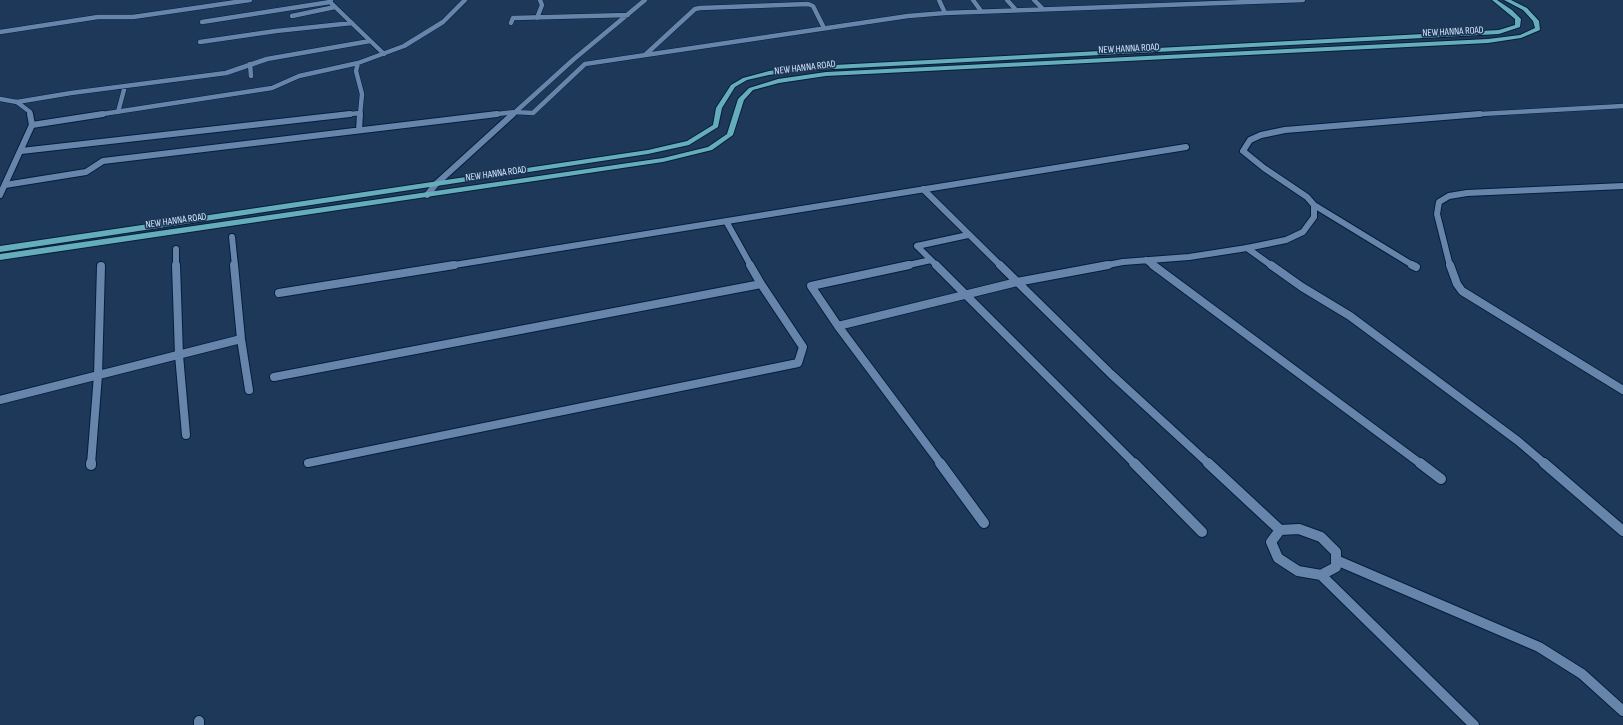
<!DOCTYPE html>
<style>
body{margin:0}
canvas{display:block;background:#1d3858}
</style>
<canvas width="1623" height="725"></canvas>
<script>
const c = document.querySelector('canvas').getContext('2d');
c.lineJoin = 'round';
function poly(rows) {
  const path = new Path2D();
  for (const r of rows) {
    path.moveTo(r[0], r[1]);
    for (let i = 2; i < r.length; i += 2) path.lineTo(r[i], r[i + 1]);
  }
  return path;
}
function strokePath(path, color, width, dash) {
  c.strokeStyle = color;
  c.lineWidth = width;
  c.lineCap = dash ? 'butt' : 'round';
  c.setLineDash(dash || []);
  c.stroke(path);
}
function fill(path, color) {
  c.fillStyle = color;
  c.fill(path, 'evenodd');
}
function drawText(font, color, halo, rows, align = 'center') {
  c.font = font + ' "Sofia Sans Condensed",sans-serif';
  c.lineWidth = 3.5;
  c.setLineDash([]);
  c.textBaseline = 'middle';
  c.strokeStyle = halo;
  c.fillStyle = color;
  for (const [text, x, y, turn = 0] of rows) {
    c.save();
    c.translate(x, y);
    c.rotate((+turn || 0) * Math.PI / 180);
    c.textAlign = isNaN(turn) ? turn : align;
    if (halo) c.strokeText(text, 0, 0);
    c.fillText(text, 0, 0);
    c.restore();
  }
}
const serviceFar3 = poly([
 [1463,115,1623,106]
]);
const serviceFar2 = poly([
 [923,189,1001,266],
 [1314,205,1414,266],
 [726,221,751,266],
 [917,246,937,266],
 [917,246,968,235],
 [1247,248,1272,266],
 [1146,260,1154,266],
 [448,266,1186,147],
 [904,266,931,260],
 [1102,266,1123,262,1189,257,1247,248,1286,240,1303,232,1314,217,1314,205,1307,197,1264,168,1243,151,1250,140,1261,135,1285,130,1480,114],
 [1450,266,1437,214,1439,202,1449,196,1467,193,1623,186]
]);
const serviceFar1 = poly([
 [909,265,811,286,838,326,941,464],
 [936,265,1135,464],
 [1000,265,1111,374,1209,464],
 [1153,265,1421,464],
 [1271,265,1302,287,1350,316,1518,441,1545,464],
 [1412,265,1416,267],
 [1450,265,1457,284,1462,291,1623,390],
 [279,293,454,265],
 [838,326,1017,282,1108,265],
 [274,377,761,284],
 [308,463,798,363,803,347,761,284,750,265]
]);
const service = poly([
 [940,463,984,523],
 [1134,463,1202,532],
 [1208,463,1280,530],
 [1420,463,1441,479],
 [1544,463,1623,531],
 [1299,529,1321,537,1336,552,1336,567,1321,575,1298,571,1278,558,1271,542,1280,530,1299,529],
 [1336,560,1539,647,1582,674,1623,711],
 [1321,575,1474,725],
 [199,721,199,725]
]);
const minorFar3 = poly([
 [331,0,330,2,384,54],
 [939,0,945,13],
 [973,0,981,11],
 [1007,0,1016,10],
 [1034,0,1043,9],
 [292,16,335,7],
 [537,18,542,5,540,0],
 [202,22,330,2],
 [511,23,513,18,628,15],
 [0,32,98,17,133,17,250,0],
 [200,42,276,31,352,23],
 [645,55,695,9,700,8,808,4,813,6,824,28],
 [358,63,356,71,362,94,360,115],
 [250,64,251,76],
 [17,102,71,93,226,73,267,59,370,41],
 [118,112,125,86],
 [96,115,272,88,299,76,358,63,404,46,443,22,465,0],
 [341,115,360,113],
 [488,115,515,112,533,113,585,64,908,16,945,13,1303,0],
 [512,115,574,59,645,0]
]);
const minorFar2 = poly([
 [32,125,103,114],
 [359,130,360,114],
 [21,151,350,114],
 [5,185,86,172,103,161,497,114],
 [427,195,436,184,513,114],
 [232,237,235,266],
 [176,249,176,266]
]);
const minorFar1 = poly([
 [176,265,179,355,186,435],
 [234,265,241,339,249,390],
 [0,400,241,339],
 [91,464,98,375,101,266]
]);
const minor = poly([
 [91,465,91,463]
]);
const tertiaryFar1 = poly([
 [0,99,17,102,30,112,30,115]
]);
const tertiary = poly([
 [0,195,32,125,30,114]
]);
const primary = poly([
 [1492,0,1497,0,1512,10,1521,19,1520,27,1499,34,796,71,769,75,747,80,735,87,722,108,718,127,689,145,648,154,0,252,0,246,648,150,687,141,713,125,716,108,731,85,743,78,769,71,796,67,1499,30,1515,25,1515,19,1492,0],
 [1504,0,1511,0,1527,8,1539,21,1540,30,1521,38,1488,43,826,76,779,83,753,90,744,100,733,135,712,150,663,162,0,260,0,254,663,158,708,147,727,134,738,99,749,88,778,79,826,72,1488,39,1520,35,1535,28,1533,21,1523,10,1504,0]
]);
const farStreetnames = [
 ["NEW HANNA ROAD",1453,32,-3],
 ["NEW HANNA ROAD",1129,49,-3],
 ["NEW HANNA ROAD",805,68,-7],
 ["NEW HANNA ROAD",496,174,-8],
 ["NEW HANNA ROAD",176,221,-8]
];
strokePath(serviceFar3, '#041e3c', 5.5);
strokePath(serviceFar2, '#041e3c', 8);
strokePath(serviceFar1, '#041e3c', 10);
strokePath(service, '#041e3c', 12);
strokePath(minorFar3, '#041e3c', 5.5);
strokePath(minorFar2, '#041e3c', 8);
strokePath(minorFar1, '#041e3c', 10);
strokePath(minor, '#041e3c', 12);
strokePath(tertiaryFar1, '#041e3c', 5.5);
strokePath(tertiary, '#041e3c', 8);
strokePath(primary, '#041e3c', 2);
strokePath(serviceFar3, '#6785aa', 4.5);
strokePath(serviceFar2, '#6785aa', 6);
strokePath(serviceFar1, '#6785aa', 8);
strokePath(service, '#6785aa', 10);
strokePath(minorFar3, '#6785aa', 4.5);
strokePath(minorFar2, '#6785aa', 6);
strokePath(minorFar1, '#6785aa', 8);
strokePath(minor, '#6785aa', 10);
strokePath(tertiaryFar1, '#6785aa', 4.5);
strokePath(tertiary, '#6785aa', 6);
fill(primary, '#66adbb');
drawText('10px', '#d7e7fc', '#1d3858', farStreetnames);
</script>
